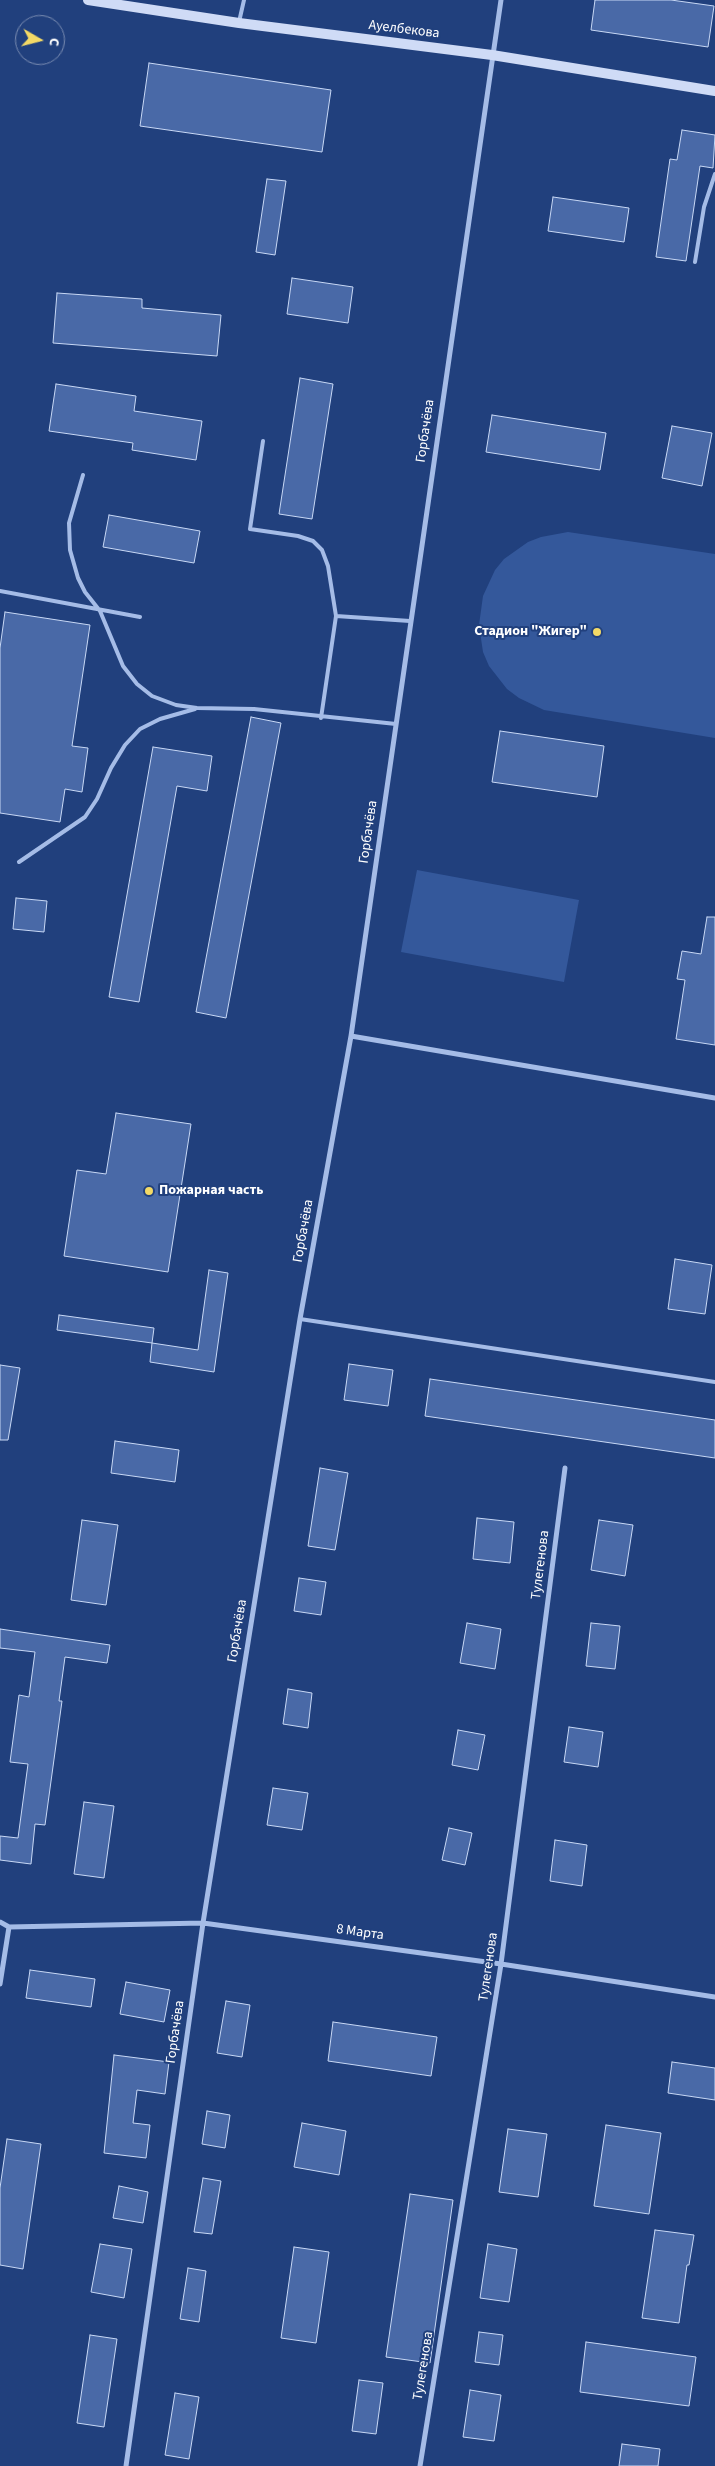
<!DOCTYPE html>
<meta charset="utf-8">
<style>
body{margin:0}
#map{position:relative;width:715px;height:2466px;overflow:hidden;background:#21407d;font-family:"Source Sans 3",sans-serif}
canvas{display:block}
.north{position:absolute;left:15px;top:15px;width:50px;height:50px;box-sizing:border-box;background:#21407d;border:1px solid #7a8cb1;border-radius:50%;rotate:98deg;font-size:14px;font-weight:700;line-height:20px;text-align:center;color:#fff}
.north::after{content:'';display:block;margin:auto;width:18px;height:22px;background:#f3d966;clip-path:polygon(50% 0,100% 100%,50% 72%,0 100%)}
</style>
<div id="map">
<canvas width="715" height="2466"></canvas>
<div class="north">С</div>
</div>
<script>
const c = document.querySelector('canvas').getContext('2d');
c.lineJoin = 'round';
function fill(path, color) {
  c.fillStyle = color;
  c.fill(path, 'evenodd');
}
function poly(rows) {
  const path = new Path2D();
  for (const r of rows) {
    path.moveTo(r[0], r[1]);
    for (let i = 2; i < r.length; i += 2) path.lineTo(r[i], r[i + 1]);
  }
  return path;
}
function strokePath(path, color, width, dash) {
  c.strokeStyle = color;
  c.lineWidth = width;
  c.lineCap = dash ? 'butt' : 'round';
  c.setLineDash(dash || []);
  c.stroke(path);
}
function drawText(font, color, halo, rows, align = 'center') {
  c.font = font + ' "Source Sans 3",sans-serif';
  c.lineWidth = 4;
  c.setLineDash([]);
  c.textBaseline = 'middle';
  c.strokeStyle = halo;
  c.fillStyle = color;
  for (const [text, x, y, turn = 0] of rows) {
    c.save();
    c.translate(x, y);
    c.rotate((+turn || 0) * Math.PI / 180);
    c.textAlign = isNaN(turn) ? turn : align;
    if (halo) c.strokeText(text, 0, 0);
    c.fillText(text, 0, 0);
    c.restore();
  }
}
const green = poly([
 [568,532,715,554,715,738,544,710,519,698,507,689,489,666,483,652,479,625,483,596,495,570,504,559,528,542,541,537],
 [417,870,579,900,564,982,401,952]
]);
const building = poly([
 [595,0,671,0,714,6,708,47,591,30,595,0],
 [149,63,331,90,322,152,140,126,149,63],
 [682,130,715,135,713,168,700,166,686,261,656,257,670,159,677,160,682,130],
 [267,179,286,181,275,255,256,252,267,179],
 [553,197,629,208,624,242,548,231,553,197],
 [292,278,353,287,348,323,287,314,292,278],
 [57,293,142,299,142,308,221,315,217,356,53,343,57,293],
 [300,378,333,384,312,519,279,514,300,378],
 [56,384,136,396,134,411,202,421,196,460,132,450,133,443,49,431,56,384],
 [492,415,606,433,600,470,486,452,492,415],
 [672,426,712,433,702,486,662,478,672,426],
 [109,515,200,531,194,563,103,547,109,515],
 [5,612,90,625,72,746,88,748,82,792,65,789,60,822,0,813,0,648,5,612],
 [251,717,281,723,226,1018,196,1012,251,717],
 [500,731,604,746,597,797,492,782,500,731],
 [153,747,212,756,207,791,177,786,139,1002,109,997,153,747],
 [16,898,47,901,44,932,13,929,16,898],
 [707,917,715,917,715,1045,676,1039,685,980,677,979,682,951,701,954,707,917],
 [116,1113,191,1124,168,1272,64,1256,77,1170,106,1174,116,1113],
 [675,1259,712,1265,705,1314,668,1309,675,1259],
 [209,1270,228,1273,214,1372,150,1362,152,1343,198,1350,209,1270],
 [59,1315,154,1328,152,1343,57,1330,59,1315],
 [349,1364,393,1370,388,1406,344,1400,349,1364],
 [0,1365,20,1368,8,1440,0,1440,0,1365],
 [430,1379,715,1420,715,1458,425,1416,430,1379],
 [115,1441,179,1450,175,1482,111,1473,115,1441],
 [320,1468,348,1473,335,1550,308,1546,320,1468],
 [477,1518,514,1522,510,1563,473,1559,477,1518],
 [82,1520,118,1525,106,1605,71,1600,82,1520],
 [599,1520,633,1525,625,1576,591,1570,599,1520],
 [299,1578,326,1582,321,1615,294,1611,299,1578],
 [467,1623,501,1629,495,1669,460,1663,467,1623],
 [591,1623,620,1626,615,1669,586,1666,591,1623],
 [0,1629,110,1645,107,1663,65,1657,59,1701,62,1701,45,1825,35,1824,31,1864,0,1860,0,1836,18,1838,28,1764,10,1762,19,1695,29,1697,35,1652,0,1648,0,1629],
 [288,1689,312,1693,308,1728,283,1724,288,1689],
 [569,1727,603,1732,598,1767,564,1762,569,1727],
 [458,1730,485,1735,478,1770,452,1765,458,1730],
 [273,1788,308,1793,302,1830,267,1825,273,1788],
 [84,1802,114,1806,104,1878,74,1874,84,1802],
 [449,1828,472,1833,465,1865,442,1860,449,1828],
 [555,1840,587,1845,582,1886,550,1881,555,1840],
 [30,1970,95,1979,91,2007,26,1998,30,1970],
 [126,1982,170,1990,164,2022,120,2014,126,1982],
 [226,2001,250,2005,242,2057,217,2053,226,2001],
 [333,2022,437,2037,431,2076,328,2061,333,2022],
 [114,2055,169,2062,165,2094,137,2090,133,2123,150,2125,146,2158,104,2153,114,2055],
 [672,2062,715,2068,715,2100,668,2093,672,2062],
 [207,2111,230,2115,225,2148,202,2144,207,2111],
 [302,2123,346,2131,339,2175,294,2167,302,2123],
 [606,2125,661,2133,649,2214,594,2206,606,2125],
 [508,2129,547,2134,538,2197,499,2192,508,2129],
 [7,2139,41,2144,23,2269,0,2265,0,2188,7,2139],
 [203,2178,221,2181,212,2234,194,2232,203,2178],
 [119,2186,148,2192,143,2223,113,2218,119,2186],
 [410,2194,453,2200,430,2363,386,2357,410,2194],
 [655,2230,694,2235,689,2265,687,2265,679,2323,642,2318,655,2230],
 [100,2244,132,2249,124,2298,91,2292,100,2244],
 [488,2244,517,2249,509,2302,480,2298,488,2244],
 [294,2247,329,2252,316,2343,281,2338,294,2247],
 [188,2268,206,2271,199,2322,180,2319,188,2268],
 [479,2332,503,2335,499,2365,475,2362,479,2332],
 [90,2335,117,2339,104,2427,77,2423,90,2335],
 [586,2342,696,2357,689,2406,580,2392,586,2342],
 [359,2380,383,2383,376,2434,352,2431,359,2380],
 [470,2390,501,2395,494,2441,463,2437,470,2390],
 [175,2393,199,2397,189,2459,165,2455,175,2393],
 [622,2444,660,2449,658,2466,619,2466,622,2444]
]);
const service = poly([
 [239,22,244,0],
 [695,262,704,207,715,174],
 [263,441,250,529,298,536,313,541,322,550,328,566,336,616,321,718],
 [83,475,69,523,70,550,78,578,85,592,100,611,123,666,137,684,152,696,176,705,197,708,254,709,396,724],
 [0,591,140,617],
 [336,616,410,621],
 [19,862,85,817,97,799,111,768,125,745,140,729,160,719,195,709],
 [300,1319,715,1382]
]);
const minor = poly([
 [351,1036,715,1098],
 [0,1922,9,1927,203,1923,501,1964,715,1997],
 [0,1984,9,1927],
 [126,2466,203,1923,300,1319,351,1036,501,0],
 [420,2466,501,1964,565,1468]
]);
const secondary = poly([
 [88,0,239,23,492,55,715,91]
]);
const markers = [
 [597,632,5,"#f3d966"],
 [149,1191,5,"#f3d966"]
];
const streetNames = [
 ["Ауелбекова",404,30,7],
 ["Горбачёва",426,431,-82],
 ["Горбачёва",369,832,-82],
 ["Горбачёва",304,1231,-80],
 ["Тулегенова",541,1565,-83],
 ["Горбачёва",238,1631,-81],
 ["8 Марта",360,1933,8],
 ["Тулегенова",489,1967,-82],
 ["Горбачёва",176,2032,-82],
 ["Тулегенова",424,2366,-81]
];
const poiNames = [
 ["Стадион \"Жигер\"",587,632],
 ["Пожарная часть",159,1191,"left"]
];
fill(green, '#34589b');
fill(building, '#4969a7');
strokePath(building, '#c8d8f5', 1);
strokePath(service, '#a5bce7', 4);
strokePath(minor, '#a5bce7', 5);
strokePath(secondary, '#cfdbf6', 10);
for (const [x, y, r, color] of markers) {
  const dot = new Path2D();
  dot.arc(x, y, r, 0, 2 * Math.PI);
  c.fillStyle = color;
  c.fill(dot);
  strokePath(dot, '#21407d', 2);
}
drawText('14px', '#fff', '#21407d', streetNames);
drawText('bold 14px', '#fff', '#21407d', poiNames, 'right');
</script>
